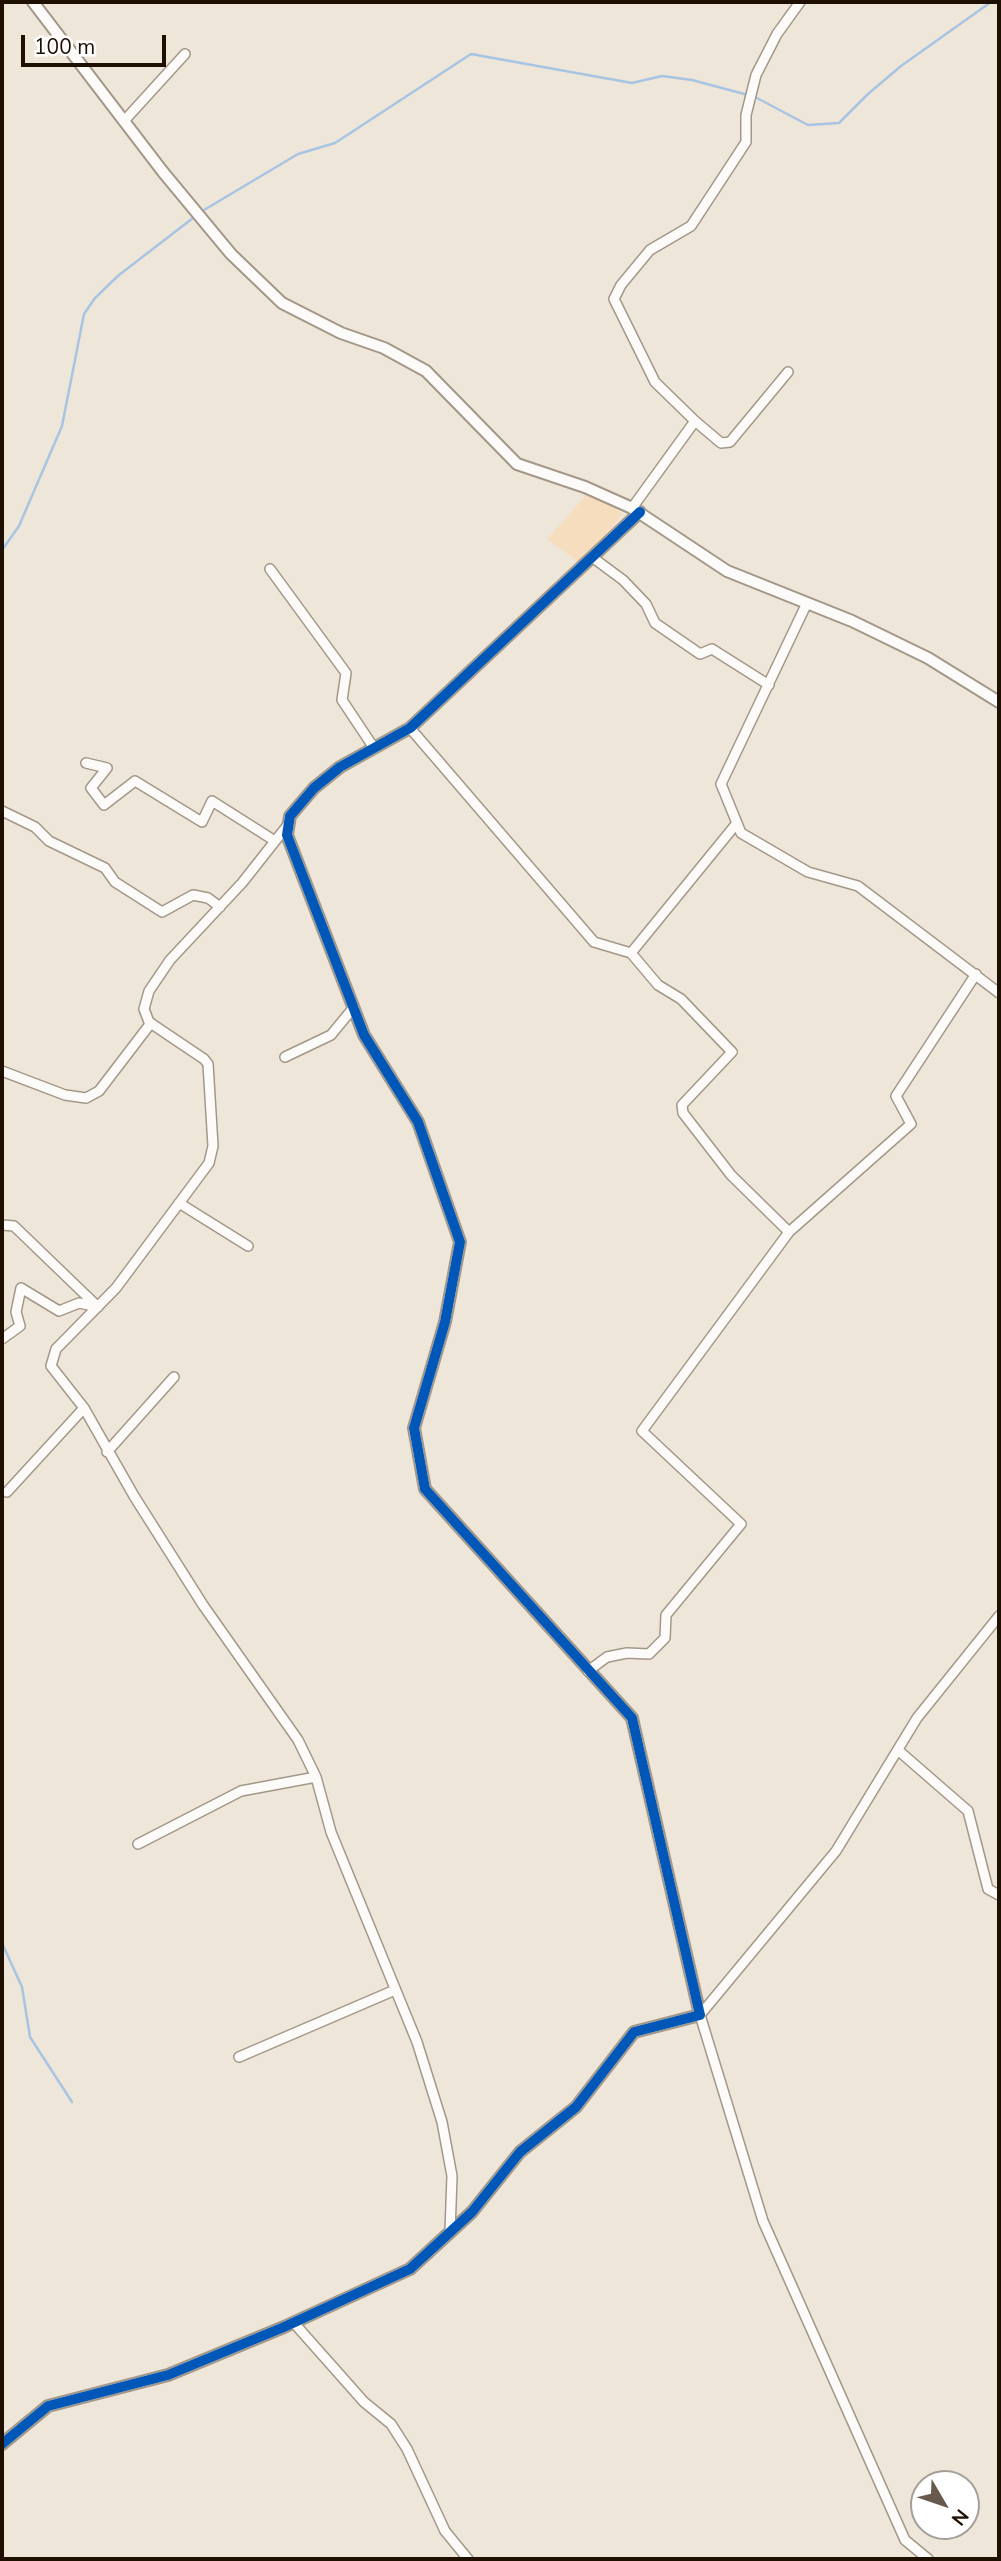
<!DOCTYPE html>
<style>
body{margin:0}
#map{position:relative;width:1001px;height:2561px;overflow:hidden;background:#efe6da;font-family:"Nunito Sans",sans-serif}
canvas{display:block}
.frame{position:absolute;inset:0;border:4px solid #1e0f00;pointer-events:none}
.north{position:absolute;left:910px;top:2470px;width:70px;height:70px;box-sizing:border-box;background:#fff;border:2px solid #a59f99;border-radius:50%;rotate:129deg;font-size:19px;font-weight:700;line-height:28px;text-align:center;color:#1e0f00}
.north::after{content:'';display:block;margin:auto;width:24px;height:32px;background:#675a4c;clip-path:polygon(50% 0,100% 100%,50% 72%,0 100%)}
.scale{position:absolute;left:21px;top:35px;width:145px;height:32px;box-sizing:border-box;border:4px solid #1e0f00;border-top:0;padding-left:9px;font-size:21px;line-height:24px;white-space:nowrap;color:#1e0f00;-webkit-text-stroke:5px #fff;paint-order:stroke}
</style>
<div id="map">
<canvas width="1001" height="2561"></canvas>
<div class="frame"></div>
<div class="north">N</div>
<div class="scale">100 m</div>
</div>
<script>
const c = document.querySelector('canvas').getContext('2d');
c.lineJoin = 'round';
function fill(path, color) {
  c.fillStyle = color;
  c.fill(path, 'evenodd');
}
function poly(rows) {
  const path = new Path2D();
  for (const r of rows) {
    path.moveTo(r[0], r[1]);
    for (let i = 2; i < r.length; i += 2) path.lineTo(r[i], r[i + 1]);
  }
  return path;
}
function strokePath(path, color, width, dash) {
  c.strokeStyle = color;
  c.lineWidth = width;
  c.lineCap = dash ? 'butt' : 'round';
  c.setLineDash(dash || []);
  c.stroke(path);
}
const built = poly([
 [591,490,622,514,583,565,547,539]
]);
const stream = poly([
 [755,97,808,125,839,123,868,94,901,66,991,2],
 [204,210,298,154,335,143,471,54,632,83,662,76,692,80,748,95],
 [2,550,19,526,62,426,84,314,95,298,119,275,193,218],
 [2,1943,22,1987,30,2037,72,2102]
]);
const minor = poly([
 [124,121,185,54],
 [695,421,655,382,614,299,621,285,650,250,691,226,746,142,746,115,756,75,777,34,800,2],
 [632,508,695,421,721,443,730,442,788,372],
 [592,557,623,580,646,604,655,623,700,654,712,649,769,685],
 [270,569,346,673,342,700,374,748],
 [806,605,721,784,741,833,808,872,858,886,999,993],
 [410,728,594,942,631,953,658,985,681,999,732,1052,682,1105,683,1113,731,1175,789,1232,642,1431,741,1524,666,1615,665,1638,649,1654,627,1653,607,1657,588,1671],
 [86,763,107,768,91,788,104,805,135,781,202,822,212,801,275,841],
 [2,811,35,827,49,841,105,868,115,882,162,912,193,895,208,898,220,907],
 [287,826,242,883,170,960,149,991,144,1009,149,1022,204,1059,208,1064,213,1146,209,1163,116,1288,56,1349,51,1366,84,1408,134,1496,203,1605,298,1740,316,1777,331,1832,417,2042,442,2122,452,2176,450,2232],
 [631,953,737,823],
 [285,1057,331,1035,354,1007],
 [2,1071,65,1095,86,1098,99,1091,151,1023],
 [179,1203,248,1246],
 [2,1225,14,1226,97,1306],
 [789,1232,911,1124,896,1096,976,974],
 [2,1339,20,1326,16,1312,21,1288,59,1311,79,1303,98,1307],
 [107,1452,174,1377],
 [7,1492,84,1408],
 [899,1751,968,1811,988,1889,999,1895],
 [138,1844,241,1791,316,1777],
 [239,2057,395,1990],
 [294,2323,364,2402,391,2424,407,2449,445,2531,468,2559],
 [928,2559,905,2540,763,2221,700,2015,836,1851,917,1718,999,1616]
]);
const tertiary = poly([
 [33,2,163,172,231,254,282,303,341,333,384,348,426,371,517,464,585,487,632,508,727,571,852,621,928,658,999,702],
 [2,2444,48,2406,168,2375,284,2327,410,2269,472,2212,520,2152,576,2107,634,2032,700,2015,632,1718,425,1489,414,1428,445,1322,460,1242,418,1122,364,1035,287,835,290,816,314,788,340,767,410,728,640,512]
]);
const cycleway = poly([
 [2,2444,48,2406,168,2375,284,2327,410,2269,472,2212,520,2152,576,2107,634,2032,700,2015,632,1718,425,1489,414,1428,445,1322,460,1242,418,1122,364,1035,287,835,290,816,314,788,340,767,410,728,640,512]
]);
fill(built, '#f6ddbd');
strokePath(stream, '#a8c4e3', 2.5);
strokePath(minor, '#a39888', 12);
strokePath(tertiary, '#a39888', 14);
strokePath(minor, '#fdfbf9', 9);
strokePath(tertiary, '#fdfbf9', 10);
strokePath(cycleway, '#0057b8', 10);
</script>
